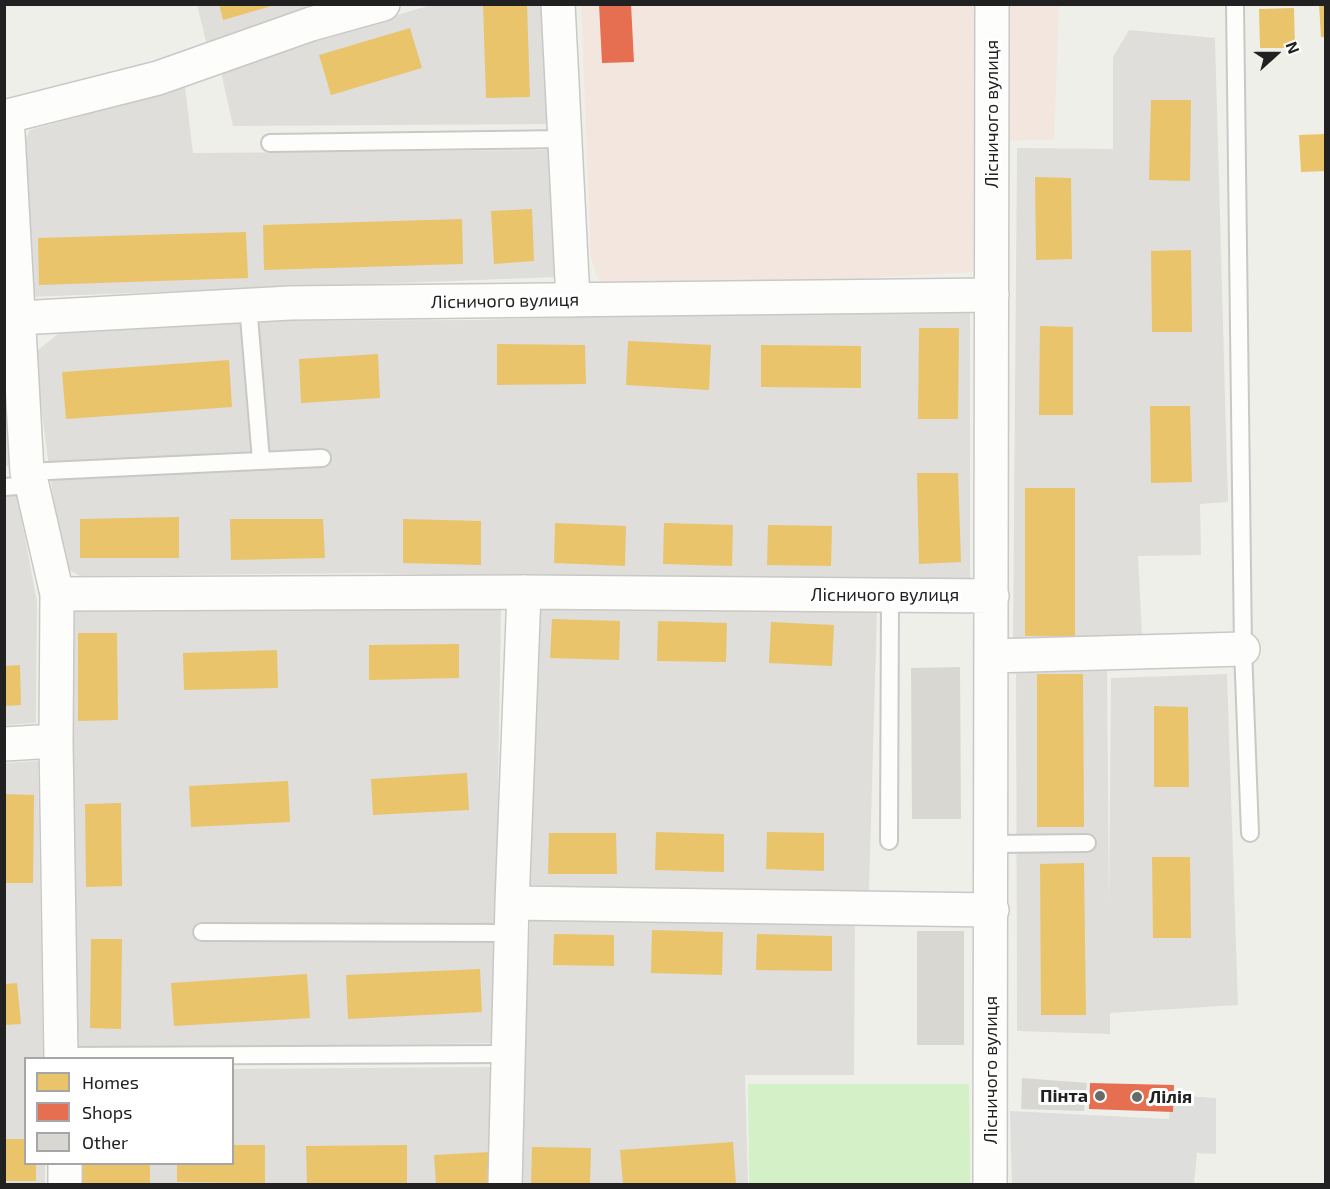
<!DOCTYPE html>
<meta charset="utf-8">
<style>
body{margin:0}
#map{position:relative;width:1330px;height:1189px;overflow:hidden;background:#efefea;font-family:"Exo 2",sans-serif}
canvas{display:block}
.frame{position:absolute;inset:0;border:6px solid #212121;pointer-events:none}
.legend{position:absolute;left:24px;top:1057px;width:210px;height:108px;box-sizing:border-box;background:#fff;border:2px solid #a6a6a6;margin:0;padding:8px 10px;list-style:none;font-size:18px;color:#212121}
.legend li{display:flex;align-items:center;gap:12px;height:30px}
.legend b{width:30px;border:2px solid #a6a6a6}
.north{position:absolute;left:1246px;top:24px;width:60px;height:60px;-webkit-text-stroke:4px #fff;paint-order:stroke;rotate:69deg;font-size:16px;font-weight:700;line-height:24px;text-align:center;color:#212121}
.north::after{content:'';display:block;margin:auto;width:21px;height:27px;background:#212121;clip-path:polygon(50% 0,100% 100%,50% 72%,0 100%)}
</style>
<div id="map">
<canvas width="1330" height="1189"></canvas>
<div class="frame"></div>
<ul class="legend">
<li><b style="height:16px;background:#e9c46a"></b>Homes</li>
<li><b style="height:16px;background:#e76f51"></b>Shops</li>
<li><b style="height:16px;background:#d8d7d2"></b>Other</li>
</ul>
<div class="north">N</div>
</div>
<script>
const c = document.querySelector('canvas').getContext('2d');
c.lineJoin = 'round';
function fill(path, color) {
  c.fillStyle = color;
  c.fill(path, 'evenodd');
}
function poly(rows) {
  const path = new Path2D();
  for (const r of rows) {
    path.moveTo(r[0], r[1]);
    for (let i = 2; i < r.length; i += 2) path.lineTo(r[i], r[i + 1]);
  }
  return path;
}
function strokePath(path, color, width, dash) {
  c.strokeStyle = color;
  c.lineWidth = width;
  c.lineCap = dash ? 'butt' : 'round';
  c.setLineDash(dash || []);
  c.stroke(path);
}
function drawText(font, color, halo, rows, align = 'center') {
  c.font = font + ' "Exo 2",sans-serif';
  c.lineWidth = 6;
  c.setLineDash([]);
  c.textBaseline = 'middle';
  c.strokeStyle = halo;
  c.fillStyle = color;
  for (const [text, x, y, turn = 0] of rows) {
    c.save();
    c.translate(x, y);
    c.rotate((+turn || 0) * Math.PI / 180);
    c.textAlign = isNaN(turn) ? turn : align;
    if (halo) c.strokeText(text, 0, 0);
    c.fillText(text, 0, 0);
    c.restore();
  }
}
const residential = poly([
 [197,4,334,5,206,42],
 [431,5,544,5,550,124,233,126,220,67],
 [1129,30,1215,38,1228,502,1200,504,1201,555,1138,556,1142,635,1013,642,1017,148,1113,149,1113,57],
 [185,87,193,153,550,150,557,277,28,297,21,147,30,130],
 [970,306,970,580,645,580,366,573,80,576,62,566,34,353,68,326,257,321,473,320],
 [4,350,9,466,4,466],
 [17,494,37,602,36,723,5,725,5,495],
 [538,604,877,610,869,891,527,889],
 [501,609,494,1043,75,1049,64,611],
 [1107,664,1109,906,1111,678,1227,674,1238,1005,1110,1013,1110,1034,1017,1031,1016,667],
 [38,761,43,1058,26,1058,26,1164,45,1164,45,1184,5,1184,5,763],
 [530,915,855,919,854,1075,745,1075,748,1184,520,1184],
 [495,1067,494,1184,79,1184,78,1164,232,1164,233,1069]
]);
const commercial = poly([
 [581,5,1059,5,1054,140,980,141,976,272,624,291,605,285,598,279,591,258]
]);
const grass = poly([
 [748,1084,969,1084,970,1184,749,1184]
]);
const parking = poly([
 [1171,1095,1216,1098,1216,1154,1197,1153,1194,1184,1012,1184,1010,1111,1169,1119]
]);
const homes = poly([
 [219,4,275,4,275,5,223,20],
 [483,4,527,4,530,97,486,98],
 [1319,4,1326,4,1326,37,1321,37],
 [1294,8,1295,48,1260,48,1259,9],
 [410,28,422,68,331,95,319,55],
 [1151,100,1191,100,1190,181,1149,180],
 [1326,134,1326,171,1301,172,1299,135],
 [1035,177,1071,178,1072,259,1036,260],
 [532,209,534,261,494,264,491,211],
 [462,219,463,264,264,270,263,225],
 [246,232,248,278,39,285,38,238],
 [1191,250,1192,332,1152,332,1151,251],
 [1040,326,1073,327,1073,415,1039,415],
 [919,328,959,328,958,419,918,419],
 [628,341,711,345,709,390,626,385],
 [497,344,585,345,586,384,497,385],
 [761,345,861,346,861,388,761,387],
 [378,354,380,398,301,403,299,359],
 [229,360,232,407,66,419,62,372],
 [1150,406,1190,406,1192,482,1151,483],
 [917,473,958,473,961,562,919,564],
 [1025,488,1075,488,1075,636,1025,636],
 [179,517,179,558,80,558,80,519],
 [230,519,323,519,325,558,231,560],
 [403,519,481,521,481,565,403,563],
 [555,523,626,526,625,566,554,563],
 [664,523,733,525,732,566,663,564],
 [768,525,832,526,831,566,767,565],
 [552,619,620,621,619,660,550,658],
 [658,621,727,623,726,662,657,661],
 [771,622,834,625,832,666,769,663],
 [78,633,117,633,118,720,78,721],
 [459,644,459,678,369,680,369,645],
 [277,650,278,688,184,690,183,653],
 [20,665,21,705,4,706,4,666],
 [1037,674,1083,674,1084,827,1037,827],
 [1154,706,1188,707,1189,787,1154,787],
 [467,773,469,810,373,815,371,779],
 [288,781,290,822,191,827,189,786],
 [4,794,34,795,33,883,4,883],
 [121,803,122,886,86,887,85,804],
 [656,832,724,834,724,872,655,870],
 [767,832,824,833,824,871,766,869],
 [549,833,616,833,617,874,548,874],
 [1152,857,1190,857,1191,938,1153,938],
 [1084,863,1086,1015,1041,1015,1040,864],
 [652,930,723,932,722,975,651,973],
 [554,934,614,935,614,966,553,965],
 [757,934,832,936,832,971,756,970],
 [91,939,122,939,121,1029,90,1028],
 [480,969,482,1012,348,1019,346,975],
 [307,974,310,1018,174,1026,171,983],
 [17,983,21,1024,4,1025,4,984],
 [4,1139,26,1139,26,1164,36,1164,36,1181,4,1181],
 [733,1142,736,1184,623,1184,620,1150],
 [232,1145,265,1145,265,1183,177,1182,177,1164,232,1164],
 [407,1145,407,1184,307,1184,306,1146],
 [532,1147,591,1148,590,1184,531,1184],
 [491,1152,492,1184,436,1184,434,1155],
 [80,1164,150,1164,150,1184,80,1184]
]);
const shops = poly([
 [599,4,631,4,634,62,602,63],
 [1090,1083,1174,1085,1173,1112,1089,1109]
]);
const building = poly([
 [960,667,961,819,912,819,911,668],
 [917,931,964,931,964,1045,917,1045],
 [1022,1078,1087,1083,1084,1111,1021,1109]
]);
const lane = poly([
 [1235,4,1243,649,1250,833],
 [270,143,565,139],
 [248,305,261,460],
 [27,472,322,458],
 [4,487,32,485],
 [889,841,890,595],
 [992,844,1087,843],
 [202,932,512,933],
 [61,1056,509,1054]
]);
const street = poly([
 [558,4,573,300],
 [7,116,27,472,32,485,57,594,56,741,61,1058],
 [4,117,158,78,311,24,383,4],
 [19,318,290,303,992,295],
 [57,594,524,592,992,596],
 [992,656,1243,649],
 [4,744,56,741],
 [512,903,992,910],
 [65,1164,65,1184],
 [505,1184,512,903,524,592],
 [990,1184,992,4]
]);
const markers = [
 [1100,1096,6,"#696967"],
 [1137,1097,6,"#696967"]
];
const streetNames = [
 ["Лісничого вулиця",992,114,-90],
 ["Лісничого вулиця",505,301,-1],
 ["Лісничого вулиця",885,595],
 ["Лісничого вулиця",991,1070,-90]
];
const poiNames = [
 ["Пінта",1088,1096],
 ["Лілія",1149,1097,"left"]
];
fill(residential, '#dfdedb');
fill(commercial, '#f2e6df');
fill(grass, '#d3f0c6');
fill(parking, '#dededc');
fill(homes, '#e9c46a');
fill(shops, '#e76f51');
fill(building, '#d8d7d2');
strokePath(lane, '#c8c8c6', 20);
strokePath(street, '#c8c8c6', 36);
strokePath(lane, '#fdfdfc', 16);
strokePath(street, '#fdfdfc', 33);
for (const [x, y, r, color] of markers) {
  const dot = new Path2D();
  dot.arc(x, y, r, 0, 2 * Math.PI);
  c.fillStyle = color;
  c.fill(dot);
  strokePath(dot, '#fff', 2);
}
drawText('18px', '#212121', '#fff', streetNames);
drawText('bold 18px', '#212121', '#fff', poiNames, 'right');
</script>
